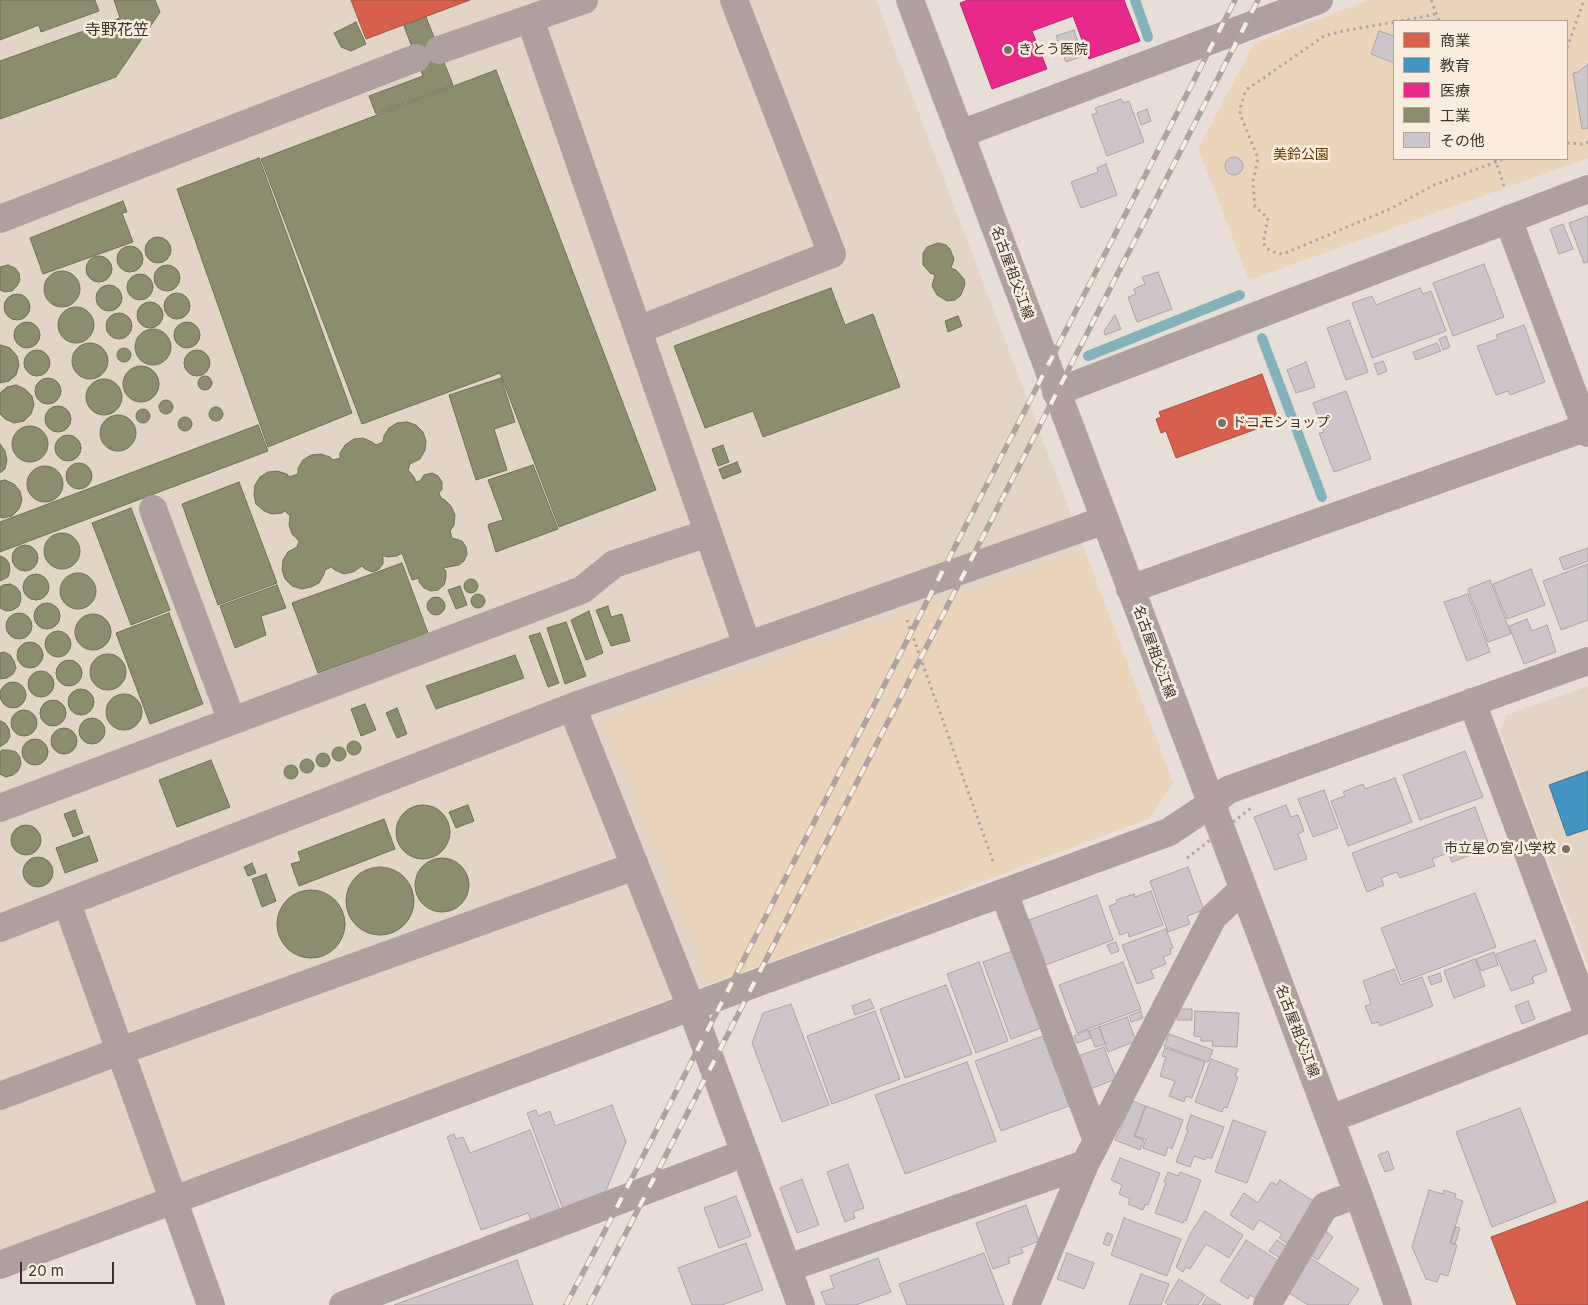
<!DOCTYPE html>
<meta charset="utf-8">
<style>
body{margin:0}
#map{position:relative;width:1588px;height:1305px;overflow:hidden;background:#e7dfd7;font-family:Inter,"Noto Sans JP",sans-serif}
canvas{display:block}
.legend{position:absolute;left:1393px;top:20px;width:175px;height:140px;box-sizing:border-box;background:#faedde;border:1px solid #ada398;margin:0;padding:6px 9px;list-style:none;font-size:15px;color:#39342e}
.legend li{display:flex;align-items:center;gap:10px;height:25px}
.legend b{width:25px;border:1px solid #ada398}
.scale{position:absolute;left:20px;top:1262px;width:94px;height:22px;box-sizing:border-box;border:2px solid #39342e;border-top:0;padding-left:6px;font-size:15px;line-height:18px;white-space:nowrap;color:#39342e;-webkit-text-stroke:4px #faedde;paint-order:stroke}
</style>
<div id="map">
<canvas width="1588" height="1305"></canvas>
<ul class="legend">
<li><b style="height:14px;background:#d6604d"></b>商業</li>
<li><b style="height:14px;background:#4393c3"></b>教育</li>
<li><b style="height:14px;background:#e7298a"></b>医療</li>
<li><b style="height:14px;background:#8c8c6e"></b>工業</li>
<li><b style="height:14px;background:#cec5ca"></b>その他</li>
</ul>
<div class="scale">20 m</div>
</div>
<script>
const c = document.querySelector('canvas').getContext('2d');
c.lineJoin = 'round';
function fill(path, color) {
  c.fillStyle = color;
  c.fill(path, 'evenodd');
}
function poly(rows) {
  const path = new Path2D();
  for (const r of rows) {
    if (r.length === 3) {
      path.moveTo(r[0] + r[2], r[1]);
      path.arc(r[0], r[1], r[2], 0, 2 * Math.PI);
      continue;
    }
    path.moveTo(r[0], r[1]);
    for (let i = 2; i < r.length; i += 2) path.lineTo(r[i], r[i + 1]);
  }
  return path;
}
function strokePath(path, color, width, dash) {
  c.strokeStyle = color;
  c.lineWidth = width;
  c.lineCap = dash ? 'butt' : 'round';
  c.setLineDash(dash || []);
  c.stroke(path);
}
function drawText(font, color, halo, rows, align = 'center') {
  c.font = font + ' Inter,"Noto Sans JP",sans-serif';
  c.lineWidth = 5;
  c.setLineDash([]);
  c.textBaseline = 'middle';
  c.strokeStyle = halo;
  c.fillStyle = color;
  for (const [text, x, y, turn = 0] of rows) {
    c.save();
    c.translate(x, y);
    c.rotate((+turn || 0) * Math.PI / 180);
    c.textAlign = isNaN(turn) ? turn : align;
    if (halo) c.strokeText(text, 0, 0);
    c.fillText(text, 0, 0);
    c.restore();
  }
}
const built = poly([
 [0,0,876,0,1173,783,1150,818,0,1251],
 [1588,686,1588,966,1500,733,1506,715]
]);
const green = poly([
 [1369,0,1588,0,1588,158,1249,280,1198,149,1254,43],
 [1394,21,1567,21,1567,159,1394,159],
 [1084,550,1173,783,1150,818,711,984,605,720]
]);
const shops = poly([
 [351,0,470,0,366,39,351,0],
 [1262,374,1279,421,1176,458,1166,431,1161,433,1156,419,1161,417,1159,412,1262,374],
 [1588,1201,1588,1305,1517,1305,1491,1237,1588,1201]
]);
const schools = poly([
 [1588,771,1588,829,1567,836,1549,785,1588,771]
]);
const health = poly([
 [968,0,1124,0,1140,41,1089,59,1073,16,1032,31,1047,69,992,89,960,3,968,0]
]);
const industry = poly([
 [0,0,95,0,99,11,41,32,39,25,0,40,0,0],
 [114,0,155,0,160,12,116,77,0,119,0,61,120,18,114,0],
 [426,17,453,85,376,114,369,96,423,76,404,26,426,17],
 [356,22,366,44,351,51,341,47,334,33,356,22],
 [496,70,656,490,559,527,500,373,362,424,261,159,496,70],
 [259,158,352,413,268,447,177,189,259,158],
 [123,201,127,212,122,213,133,242,43,274,30,238,123,201],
 [158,250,13],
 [938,243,946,245,950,249,954,259,951,268,956,270,964,279,965,284,961,295,955,300,947,301,937,295,932,286,935,275,930,273,923,265,923,253,927,247,938,243],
 [130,259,13],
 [99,269,13],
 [167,278,13],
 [8,265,15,268,19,273,20,280,17,286,12,291,5,292,0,290,0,267,8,265],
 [62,289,18],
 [140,287,13],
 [109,298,13],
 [831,288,845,325,873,314,900,387,763,437,753,411,705,428,674,346,831,288],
 [177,306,13],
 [17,307,13],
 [150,315,13],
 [76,325,18],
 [119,326,13],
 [958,316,962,326,948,332,945,321,958,316],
 [187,335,13],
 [27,335,13],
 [153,347,18],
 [90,361,18],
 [1,345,10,348,17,356,19,365,16,375,9,381,0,383,0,346,1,345],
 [124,355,7],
 [37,363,13],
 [197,363,13],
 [141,384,18],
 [205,383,7],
 [48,391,13],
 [501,378,515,422,494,429,507,470,476,480,449,395,501,378],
 [104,397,18],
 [16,385,25,389,32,396,34,405,31,414,24,421,14,423,5,419,0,414,0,393,7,387,16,385],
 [166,407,7],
 [58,419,13],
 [216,414,7],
 [143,416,7],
 [118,433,18],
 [185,424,7],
 [407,422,416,425,423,432,426,441,425,450,420,459,410,464,408,470,414,477,416,482,420,481,424,475,432,473,438,476,442,482,442,489,439,493,441,498,445,500,451,506,455,515,454,525,450,531,452,538,462,541,466,547,467,554,464,561,459,565,443,568,446,571,446,578,444,585,438,590,431,591,424,588,419,582,419,578,412,580,402,553,397,556,387,557,382,555,383,557,383,564,378,570,372,572,365,569,362,566,353,572,344,574,335,570,331,567,325,570,324,574,319,583,311,587,302,589,292,586,285,579,282,570,283,560,288,552,297,547,299,541,292,534,289,525,290,516,285,511,282,513,272,514,264,511,256,504,254,495,255,485,260,477,268,472,277,471,287,474,289,477,298,474,298,468,303,460,311,455,321,454,330,457,333,460,340,458,340,453,345,445,354,439,363,438,372,442,376,445,383,442,384,436,389,428,397,423,407,422],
 [258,425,268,451,0,552,0,522,258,425],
 [30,444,18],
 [68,448,13],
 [0,444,5,451,7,460,5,469,0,473,0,444],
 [723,445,729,462,718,466,712,449,723,445],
 [737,462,741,472,723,479,719,469,737,462],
 [79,476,13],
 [533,465,558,529,496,552,488,526,489,524,503,520,488,480,533,465],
 [45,484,18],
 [5,480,14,484,20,491,22,500,19,509,12,516,3,518,0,517,0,481,5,480],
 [239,482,277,583,218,605,182,504,239,482],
 [131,508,170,610,131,625,92,523,131,508],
 [62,551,18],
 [25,558,13],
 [0,556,5,558,9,563,10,570,8,577,0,581,0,556],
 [402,563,428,633,318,673,292,603,402,563],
 [78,591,18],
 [36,587,13],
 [471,586,7],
 [10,584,16,587,20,592,21,599,19,606,13,610,6,611,0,608,0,587,3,585,10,584],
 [277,585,286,608,261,616,266,635,235,648,220,606,277,585],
 [460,586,467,605,456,609,448,590,460,586],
 [478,601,7],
 [436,606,9],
 [47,616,13],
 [608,606,611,617,622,614,630,641,611,646,596,610,608,606],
 [589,611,603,653,586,660,571,620,589,611],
 [19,626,13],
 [169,613,203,704,150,724,116,633,169,613],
 [93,632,18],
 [566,622,586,676,565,684,547,628,566,622],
 [58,644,13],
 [540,633,559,683,548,687,529,636,540,633],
 [30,655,13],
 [4,652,10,655,14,661,16,668,13,674,7,678,0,679,0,653,4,652],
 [108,672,18],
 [515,655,524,678,436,709,426,686,515,655],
 [69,673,13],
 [41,684,13],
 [13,695,13],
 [81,702,13],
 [124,712,18],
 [53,713,13],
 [365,704,376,730,361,736,351,709,365,704],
 [397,708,407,734,397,738,386,713,397,708],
 [24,723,13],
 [92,731,13],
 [0,721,5,723,9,729,10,736,7,742,0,747,0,721],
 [64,741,13],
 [35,752,13],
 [354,748,7],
 [339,754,7],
 [2,750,9,750,16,752,20,757,21,764,18,771,13,775,6,777,0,774,0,752,2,750],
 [323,760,7],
 [307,766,7],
 [211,760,230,807,177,827,159,780,211,760],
 [291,772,7],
 [468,805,474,821,456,828,449,812,468,805],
 [423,832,27],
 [75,810,83,833,73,837,64,814,75,810],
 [384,819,395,849,299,886,291,864,301,861,298,852,384,819],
 [26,840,15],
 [89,836,98,861,65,873,56,848,89,836],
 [38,872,15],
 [442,885,27],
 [252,863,256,873,248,876,244,867,252,863],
 [380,901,34],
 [266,874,276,901,262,907,252,879,266,874],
 [311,924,34]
]);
const stream = poly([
 [1135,0,1148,37],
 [1262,338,1322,497],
 [1088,356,1240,295]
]);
const building = poly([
 [1074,30,1083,56,1066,62,1056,36,1074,30],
 [1379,31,1394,36,1394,63,1371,54,1379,31],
 [1588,64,1588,128,1582,129,1573,73,1578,72,1588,64],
 [1121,99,1123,103,1129,101,1144,142,1107,156,1092,115,1097,113,1095,108,1121,99],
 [1147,109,1151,121,1141,125,1137,113,1147,109],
 [1234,166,9],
 [1106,164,1117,195,1081,208,1071,182,1098,172,1097,168,1106,164],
 [1588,216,1588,262,1584,263,1569,223,1588,216],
 [1563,224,1573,249,1559,254,1550,229,1563,224],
 [1484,264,1504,317,1453,336,1433,283,1484,264],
 [1158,272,1172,309,1137,322,1128,297,1136,294,1134,289,1145,284,1142,277,1158,272],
 [1420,288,1423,294,1431,291,1446,331,1372,358,1352,303,1372,296,1376,305,1420,288],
 [1115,315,1121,329,1105,335,1104,331,1115,315],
 [1349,320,1368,372,1346,380,1327,328,1349,320],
 [1524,325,1545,382,1510,395,1508,391,1496,395,1477,346,1498,339,1496,335,1524,325],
 [1446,336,1450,347,1443,350,1439,339,1446,336],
 [1437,343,1441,351,1416,360,1413,352,1437,343],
 [1383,361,1387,371,1378,375,1374,364,1383,361],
 [1306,362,1315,387,1296,393,1287,370,1306,362],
 [1346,391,1371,459,1334,472,1319,433,1324,432,1313,403,1346,391],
 [1588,548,1588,561,1564,570,1559,558,1588,548],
 [1588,564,1588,620,1561,630,1543,581,1588,564],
 [1531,569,1545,605,1507,619,1493,584,1531,569],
 [1490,580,1511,634,1488,642,1468,589,1490,580],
 [1468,594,1490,652,1467,661,1444,602,1468,594],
 [1527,619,1532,631,1547,625,1556,652,1524,664,1509,626,1527,619],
 [1465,751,1483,797,1420,820,1403,775,1465,751],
 [1395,778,1412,822,1348,846,1331,801,1345,796,1343,792,1363,784,1365,789,1395,778],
 [1324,790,1338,828,1313,837,1298,799,1324,790],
 [1286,805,1291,817,1298,815,1304,831,1298,834,1307,859,1275,870,1254,817,1286,805],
 [1475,807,1490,848,1452,862,1448,853,1432,859,1435,866,1400,878,1397,872,1381,878,1384,885,1367,892,1352,853,1475,807],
 [1188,867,1204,910,1187,916,1190,924,1168,932,1150,881,1188,867],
 [1151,891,1163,925,1129,937,1128,932,1120,935,1109,906,1117,903,1116,900,1134,894,1135,897,1151,891],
 [1475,893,1496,947,1402,982,1381,928,1475,893],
 [1097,895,1113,940,1046,965,1029,920,1097,895],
 [1166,929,1173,948,1170,949,1171,954,1163,957,1166,964,1151,970,1154,978,1137,984,1122,945,1166,929],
 [1535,940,1547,971,1532,977,1534,983,1511,991,1496,954,1535,940],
 [1116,942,1119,951,1111,954,1107,945,1116,942],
 [1015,950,1044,1027,1011,1039,983,962,1015,950],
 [1494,952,1498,965,1481,971,1476,959,1494,952],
 [1475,959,1485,986,1454,998,1444,971,1475,959],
 [979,962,1008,1041,976,1053,947,974,979,962],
 [1123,962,1141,1009,1077,1033,1059,985,1123,962],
 [1394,969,1400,985,1422,977,1433,1006,1380,1026,1378,1022,1372,1024,1365,1006,1371,1004,1363,981,1394,969],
 [1440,973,1442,981,1431,985,1428,977,1440,973],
 [946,985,972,1054,905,1078,880,1009,946,985],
 [870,999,874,1008,855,1015,852,1006,870,999],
 [1528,1001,1535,1019,1522,1024,1515,1006,1528,1001],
 [791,1004,829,1105,782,1122,752,1043,763,1013,791,1004],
 [1177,1009,1192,1009,1192,1020,1177,1020,1177,1009],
 [875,1011,900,1079,832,1104,807,1036,875,1011],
 [1141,1011,1143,1018,1131,1022,1129,1016,1141,1011],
 [1195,1011,1239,1013,1237,1047,1212,1046,1213,1041,1201,1041,1201,1037,1194,1036,1195,1011],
 [1127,1017,1136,1041,1108,1052,1099,1027,1127,1017],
 [1099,1027,1106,1044,1095,1047,1089,1031,1099,1027],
 [1088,1030,1091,1038,1077,1043,1074,1036,1088,1030],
 [1169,1034,1213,1050,1208,1062,1164,1046,1169,1034],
 [1043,1036,1069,1106,1001,1131,975,1061,1043,1036],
 [1104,1047,1116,1079,1090,1089,1078,1056,1104,1047],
 [1165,1048,1205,1062,1192,1098,1186,1096,1184,1102,1169,1096,1175,1081,1160,1076,1166,1057,1162,1056,1165,1048],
 [1211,1059,1238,1069,1235,1076,1238,1077,1227,1108,1224,1107,1222,1112,1195,1102,1211,1059],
 [967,1062,996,1141,905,1174,875,1095,967,1062],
 [1133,1101,1145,1106,1134,1136,1144,1140,1140,1150,1115,1140,1133,1101],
 [612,1105,626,1142,605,1193,563,1209,527,1113,536,1110,538,1116,550,1111,555,1126,612,1105],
 [1146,1106,1183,1120,1172,1149,1168,1147,1165,1156,1143,1148,1146,1139,1135,1136,1146,1106],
 [1520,1108,1556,1202,1492,1227,1456,1132,1520,1108],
 [1191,1115,1224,1127,1212,1158,1207,1157,1205,1160,1194,1156,1190,1167,1176,1162,1188,1130,1186,1129,1191,1115],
 [1233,1120,1266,1132,1247,1183,1215,1172,1233,1120],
 [530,1130,560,1210,531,1220,528,1213,481,1230,447,1137,454,1134,456,1139,463,1137,470,1153,530,1130],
 [1388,1151,1394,1169,1385,1172,1378,1155,1388,1151],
 [1120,1158,1160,1173,1148,1205,1145,1204,1143,1210,1128,1204,1130,1199,1119,1194,1122,1185,1111,1180,1120,1158],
 [848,1164,864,1208,853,1212,855,1218,845,1222,827,1172,848,1164],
 [1168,1172,1178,1176,1180,1172,1201,1180,1186,1221,1184,1220,1183,1223,1155,1213,1166,1183,1164,1182,1168,1172],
 [802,1179,819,1225,797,1233,780,1188,802,1179],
 [1280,1180,1315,1202,1288,1244,1279,1238,1282,1234,1259,1220,1253,1230,1230,1215,1244,1193,1258,1203,1271,1182,1277,1185,1280,1180],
 [1429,1190,1443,1194,1444,1190,1456,1194,1455,1198,1463,1201,1450,1243,1457,1245,1448,1276,1440,1274,1437,1282,1426,1279,1412,1247,1429,1190],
 [736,1196,751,1236,719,1248,704,1208,736,1196],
 [1026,1205,1039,1241,1021,1248,1023,1253,1008,1258,1010,1263,993,1269,976,1223,1026,1205],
 [1205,1211,1243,1235,1229,1258,1206,1244,1190,1269,1186,1267,1183,1272,1176,1267,1190,1234,1205,1211],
 [1124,1218,1181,1239,1167,1276,1111,1255,1124,1218],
 [1456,1227,1460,1228,1455,1244,1451,1242,1456,1227],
 [1324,1230,1333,1237,1318,1260,1309,1254,1324,1230],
 [1107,1233,1113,1235,1109,1246,1103,1244,1107,1233],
 [1246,1240,1279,1261,1255,1298,1250,1295,1248,1299,1220,1281,1246,1240],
 [1277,1240,1287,1247,1280,1258,1269,1251,1277,1240],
 [746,1243,763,1290,722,1305,692,1305,678,1268,746,1243],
 [984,1253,1004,1305,907,1305,899,1284,984,1253],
 [1067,1253,1094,1263,1084,1289,1057,1279,1067,1253],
 [1309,1257,1359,1289,1348,1305,1308,1305,1286,1291,1309,1257],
 [878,1258,891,1292,856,1305,826,1305,821,1292,834,1288,830,1276,878,1258],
 [517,1260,533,1305,394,1305,517,1260],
 [1141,1274,1169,1284,1161,1305,1129,1305,1141,1274],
 [1179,1279,1205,1295,1198,1305,1168,1305,1165,1302,1179,1279],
 [1207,1297,1221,1305,1202,1305,1207,1297]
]);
const path = poly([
 [1431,0,1439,21],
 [1401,21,1436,14],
 [1394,22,1343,31,1324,36,1246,90,1241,105,1240,114,1258,158,1253,181,1254,197,1255,207,1268,218,1263,243,1268,249,1276,253,1283,254,1390,209,1434,185,1504,159],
 [1567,48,1584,0],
 [1567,143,1582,144,1588,142],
 [1495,159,1505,189],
 [907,620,994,864]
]);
const minor = poly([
 [530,19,747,645],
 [439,50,584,0],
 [960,134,1319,0],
 [0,219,416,58],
 [1508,219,1588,433],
 [638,330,832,254,734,0],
 [1056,392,1588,189],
 [153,509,232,721],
 [1130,589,1588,427],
 [1472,702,1588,1015],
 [572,707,691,1007,801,1305],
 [0,808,582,590,614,564,708,533],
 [1004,893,1097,1141],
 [67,903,211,1305],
 [0,928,572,707,1105,520],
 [0,1096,120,1051,635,866],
 [1330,1119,1588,1019],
 [0,1265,691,1007,1169,832,1211,804,1228,790,1588,661],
 [788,1268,1085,1164],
 [343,1305,745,1153],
 [1026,1305,1085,1164,1213,917,1243,889],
 [1267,1305,1325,1206,1358,1194]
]);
const major = poly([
 [910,0,1358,1194,1398,1305]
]);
const rail = poly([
 [566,1305,595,1250,1235,0],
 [589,1305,1258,0]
]);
const pathBridge = poly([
 [1187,858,1251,808]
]);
const markers = [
 [1008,50,5,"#767069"],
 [1222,423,5,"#767069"],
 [1566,849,5,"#767069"]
];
const poiNames = [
 ["きとう医院",1018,50],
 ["ドコモショップ",1232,423],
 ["市立星の宮小学校",1556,849,"right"]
];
const parkNames = [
 ["美鈴公園",1301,155]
];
const streetNames = [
 ["名古屋祖父江線",1012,273,70],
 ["名古屋祖父江線",1154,652,70],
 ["名古屋祖父江線",1297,1031,69]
];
const quarterNames = [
 ["寺野花笠",117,30]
];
fill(built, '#e2d5c6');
fill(green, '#ead4bc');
fill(shops, '#d6604d');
strokePath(shops, '#a75344', 1);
fill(schools, '#4393c3');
strokePath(schools, '#407696', 1);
fill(health, '#e7298a');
strokePath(health, '#b32c6e', 1);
fill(industry, '#8c8c6e');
strokePath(industry, '#73725b', 1);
strokePath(stream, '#84b2ba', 10);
fill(building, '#cec5ca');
strokePath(building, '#aaa5a4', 1);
strokePath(path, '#b0a4a3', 3, [2.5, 4]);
strokePath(minor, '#afa0a0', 28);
strokePath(major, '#b0a1a0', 28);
strokePath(rail, '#ada4a0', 5.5);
strokePath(rail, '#faedde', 4, [11]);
strokePath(pathBridge, '#b0a4a3', 3, [2.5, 4]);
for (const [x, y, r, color] of markers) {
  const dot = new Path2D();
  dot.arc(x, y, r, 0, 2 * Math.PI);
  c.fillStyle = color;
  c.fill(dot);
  strokePath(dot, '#faedde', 2);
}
drawText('14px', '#39342e', '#faedde', poiNames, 'left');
drawText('14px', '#5c3800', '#faedde', parkNames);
drawText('14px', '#39342e', '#faedde', streetNames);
drawText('16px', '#39342e', '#faedde', quarterNames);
</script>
